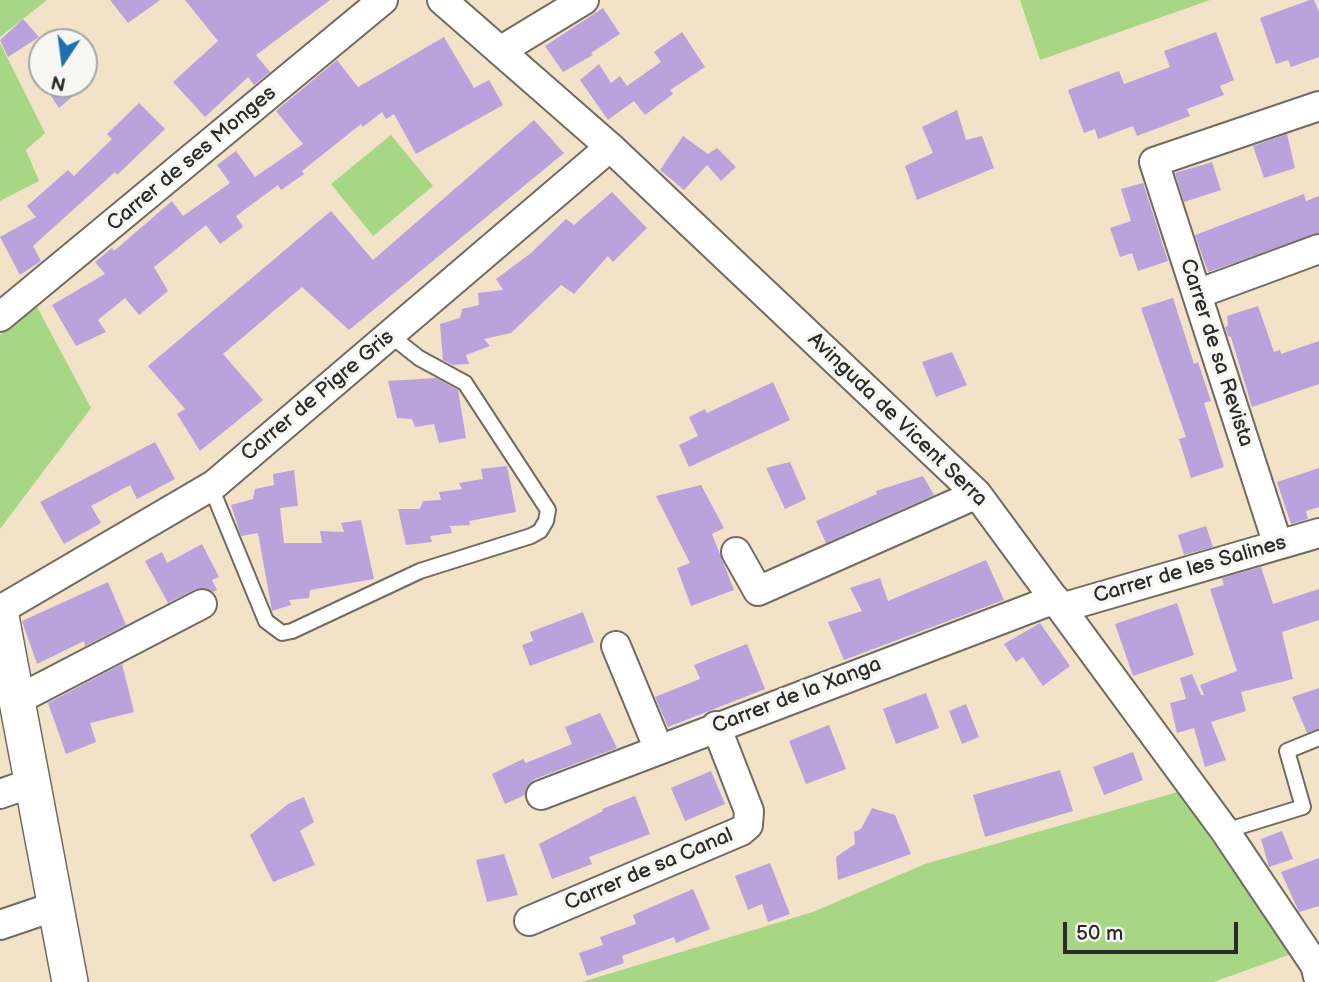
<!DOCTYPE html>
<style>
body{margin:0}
#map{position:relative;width:1319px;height:982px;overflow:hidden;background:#f2e2c8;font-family:"Balsamiq Sans",sans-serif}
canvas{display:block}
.north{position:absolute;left:28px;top:28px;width:70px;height:70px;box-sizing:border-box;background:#f6f6f2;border:2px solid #a5a5a2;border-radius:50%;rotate:193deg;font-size:19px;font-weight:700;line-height:28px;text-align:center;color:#2b2b2b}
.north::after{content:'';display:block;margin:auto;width:24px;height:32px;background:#1f6fb2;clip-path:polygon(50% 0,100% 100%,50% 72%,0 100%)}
.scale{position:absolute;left:1063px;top:922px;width:175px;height:32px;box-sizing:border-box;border:4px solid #2b2b2b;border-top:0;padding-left:9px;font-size:21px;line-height:24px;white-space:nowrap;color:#2b2b2b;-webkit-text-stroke:5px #f6f6f2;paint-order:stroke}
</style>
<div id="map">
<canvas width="1319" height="982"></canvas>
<div class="north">N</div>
<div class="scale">50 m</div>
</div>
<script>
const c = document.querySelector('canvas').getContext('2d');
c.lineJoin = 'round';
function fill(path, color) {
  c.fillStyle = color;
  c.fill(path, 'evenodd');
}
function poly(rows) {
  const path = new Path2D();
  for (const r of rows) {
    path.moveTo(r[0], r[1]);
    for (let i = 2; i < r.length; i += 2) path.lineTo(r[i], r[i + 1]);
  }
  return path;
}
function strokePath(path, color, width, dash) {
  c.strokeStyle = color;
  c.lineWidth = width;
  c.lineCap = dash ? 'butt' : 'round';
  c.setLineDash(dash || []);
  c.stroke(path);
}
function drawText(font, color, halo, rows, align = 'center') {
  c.font = font + ' "Balsamiq Sans",sans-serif';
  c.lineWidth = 7;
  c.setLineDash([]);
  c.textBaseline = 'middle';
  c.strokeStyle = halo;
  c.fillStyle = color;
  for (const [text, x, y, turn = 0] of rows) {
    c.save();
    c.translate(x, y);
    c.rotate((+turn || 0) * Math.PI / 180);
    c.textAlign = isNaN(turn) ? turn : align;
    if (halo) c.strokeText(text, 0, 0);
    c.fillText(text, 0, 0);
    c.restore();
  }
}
const green = poly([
 [0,0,47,0,0,37],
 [1020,0,1210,0,1040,60],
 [0,43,45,133,26,150,39,181,0,201],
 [391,135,433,186,373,236,331,184],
 [36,305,91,408,0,529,0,335],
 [1178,792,1291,954,1214,982,582,982,813,912,925,864]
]);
const building = poly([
 [110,0,160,0,128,23],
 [185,0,330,0,256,55,270,72,254,85,248,77,205,117,173,82,218,41],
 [1310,0,1314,0,1319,12,1319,57,1291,67,1288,60,1276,64,1260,18],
 [603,8,620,34,591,53,593,55,563,72,545,46],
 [23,19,39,37,8,57,0,40],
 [682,32,705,67,670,90,673,94,645,115,634,101,608,120,580,80,599,64,611,83,620,76,627,86,661,62,654,52],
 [1216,32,1234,80,1220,86,1224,95,1187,109,1190,116,1137,136,1133,126,1098,139,1095,129,1084,133,1068,90,1119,71,1124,84,1170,67,1164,51],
 [444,37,474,88,489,80,503,105,416,154,394,114,386,119,382,112,363,127,361,124,302,171,304,174,281,190,278,185,236,216,243,227,220,244,206,225,154,267,168,291,139,315,125,298,98,320,106,332,76,346,52,305,105,274,95,262,112,248,114,251,172,201,183,216,230,183,217,165,236,151,255,177,303,144,276,111,337,60,358,87],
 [43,84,87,84,59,108],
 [139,103,165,129,117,175,115,172,33,246,41,261,20,275,0,237,36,217,27,206,68,170,74,176,112,139,107,134],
 [957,110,966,140,982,136,994,168,917,200,905,166,933,153,922,127],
 [534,120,564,153,349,330,302,287,223,354,263,400,200,451,177,414,185,409,148,366,331,211,373,260],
 [1287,134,1295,168,1264,178,1253,146],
 [683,136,708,154,717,148,736,167,721,181,707,165,684,190,660,170],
 [1212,162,1221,190,1184,202,1175,173],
 [1143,183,1168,261,1138,271,1132,253,1120,257,1110,228,1131,221,1121,189],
 [612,192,647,228,613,262,608,256,574,294,561,285,511,333,484,339,490,346,466,355,469,364,453,365,443,360,440,324,460,318,462,309,479,305,478,293,503,290,496,279,531,253,566,219,574,225],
 [1304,194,1306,201,1319,196,1319,233,1208,272,1195,235],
 [1173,298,1194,364,1198,362,1211,401,1204,403,1224,467,1191,478,1179,439,1186,437,1141,308],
 [1258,306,1274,352,1280,350,1281,354,1319,341,1319,384,1252,407,1231,337,1228,336,1225,328,1228,325,1227,316],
 [952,352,967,385,936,397,922,362],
 [436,378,458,390,466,438,439,443,434,424,415,427,412,419,397,418,388,381],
 [773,382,790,420,689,467,679,445,698,436,689,417,705,409,707,413],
 [155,442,175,479,137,499,130,485,91,506,101,523,64,544,40,502],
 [790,462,806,499,785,509,766,468],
 [507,466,516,512,469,521,470,525,450,526,452,533,430,536,432,542,406,545,398,509,420,509,423,501,441,500,439,492,462,489,459,483,483,479,481,469],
 [1319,468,1319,507,1306,511,1308,519,1291,524,1277,482],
 [294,470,298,506,280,508,284,543,322,543,320,531,344,532,341,523,361,520,374,579,310,590,309,598,289,600,291,605,272,611,258,533,241,536,231,505,253,499,255,489,274,485,273,474],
 [923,476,934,495,826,543,816,521,877,494,876,491],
 [701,485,724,528,712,534,734,590,691,606,677,568,690,563,656,496],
 [1206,526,1213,547,1184,555,1178,535],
 [202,544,219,577,212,580,217,590,213,592,203,588,195,589,168,603,145,561,162,552,167,563],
 [986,560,1004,600,844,660,828,622,862,611,850,588,880,578,888,601],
 [1261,567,1273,604,1319,589,1319,620,1282,632,1293,679,1241,692,1246,711,1211,722,1226,760,1205,767,1194,728,1177,733,1170,703,1186,699,1180,678,1192,674,1201,695,1204,695,1200,685,1237,671,1210,589,1224,585,1222,578],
 [108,582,126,625,85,646,84,641,37,664,22,621],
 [1177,603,1194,655,1133,676,1115,624],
 [583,612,594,642,530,666,522,645,533,641,530,632],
 [1040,623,1070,666,1043,686,1023,657,1016,662,1004,644],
 [747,644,765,689,668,727,655,697,700,679,694,665],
 [122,664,134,712,90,723,96,742,66,754,48,703],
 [1319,688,1319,729,1307,733,1292,697],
 [926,693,939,728,896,744,883,709],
 [966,704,979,737,962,744,949,711],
 [600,713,617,748,535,779,528,785,525,795,505,804,492,774,523,759,526,763,572,744,565,727],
 [829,725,846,769,806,784,789,741],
 [1133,752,1143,780,1104,795,1093,767],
 [1060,770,1073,811,985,837,973,795],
 [711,771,725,804,685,821,671,788],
 [635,796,650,834,589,857,592,864,552,879,539,844,603,811,602,809],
 [304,797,314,822,300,831,315,865,273,882,250,835,288,804],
 [872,808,895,815,911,854,838,880,836,857,855,844,854,832,861,829],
 [1282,831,1293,859,1269,867,1261,839],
 [504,854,518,895,487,902,476,860],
 [1319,858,1319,906,1299,912,1281,872],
 [770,863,790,914,768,922,762,904,748,910,735,876],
 [693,889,710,929,676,943,674,937,622,956,624,963,587,976,579,953,603,945,600,937,636,924,633,915]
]);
const service = poly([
 [215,484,215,497,266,621,282,633,292,631,420,571,531,536,540,531,546,521,548,510,465,383,419,358,390,335],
 [1225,831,1303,807,1287,751,1319,738]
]);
const minor = poly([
 [442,0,610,147,977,494,1225,831,1315,965,1319,980],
 [500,51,584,0],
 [1197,294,1319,249],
 [0,317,383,0],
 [1278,545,1154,162,1319,106],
 [736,552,758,591,977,494],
 [1061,608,1319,533],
 [0,610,215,484,610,147],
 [616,646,659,750],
 [19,699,202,604],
 [0,794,34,782],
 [541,795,1055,599],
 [529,921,741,831,748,825,749,811,716,726],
 [0,925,56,906]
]);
const tertiary = poly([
 [0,611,70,982]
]);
const streetNames = [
 ["Carrer de ses Monges",192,159,-40],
 ["Carrer de sa Revista",1216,353,72],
 ["Carrer de Pigre Gris",318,396,-40],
 ["Avinguda de Vicent Serra",897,420,44],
 ["Carrer de les Salines",1190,570,-16],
 ["Carrer de la Xanga",797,696,-21],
 ["Carrer de sa Canal",649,870,-23]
];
fill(green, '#a7d684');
fill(building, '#baa2dd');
strokePath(service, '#716b62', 18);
strokePath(minor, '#716b62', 32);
strokePath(tertiary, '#716b62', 38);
strokePath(service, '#fff', 14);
strokePath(minor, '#fff', 28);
strokePath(tertiary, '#fff', 35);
drawText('21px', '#2b2b2b', '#f6f6f2', streetNames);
</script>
